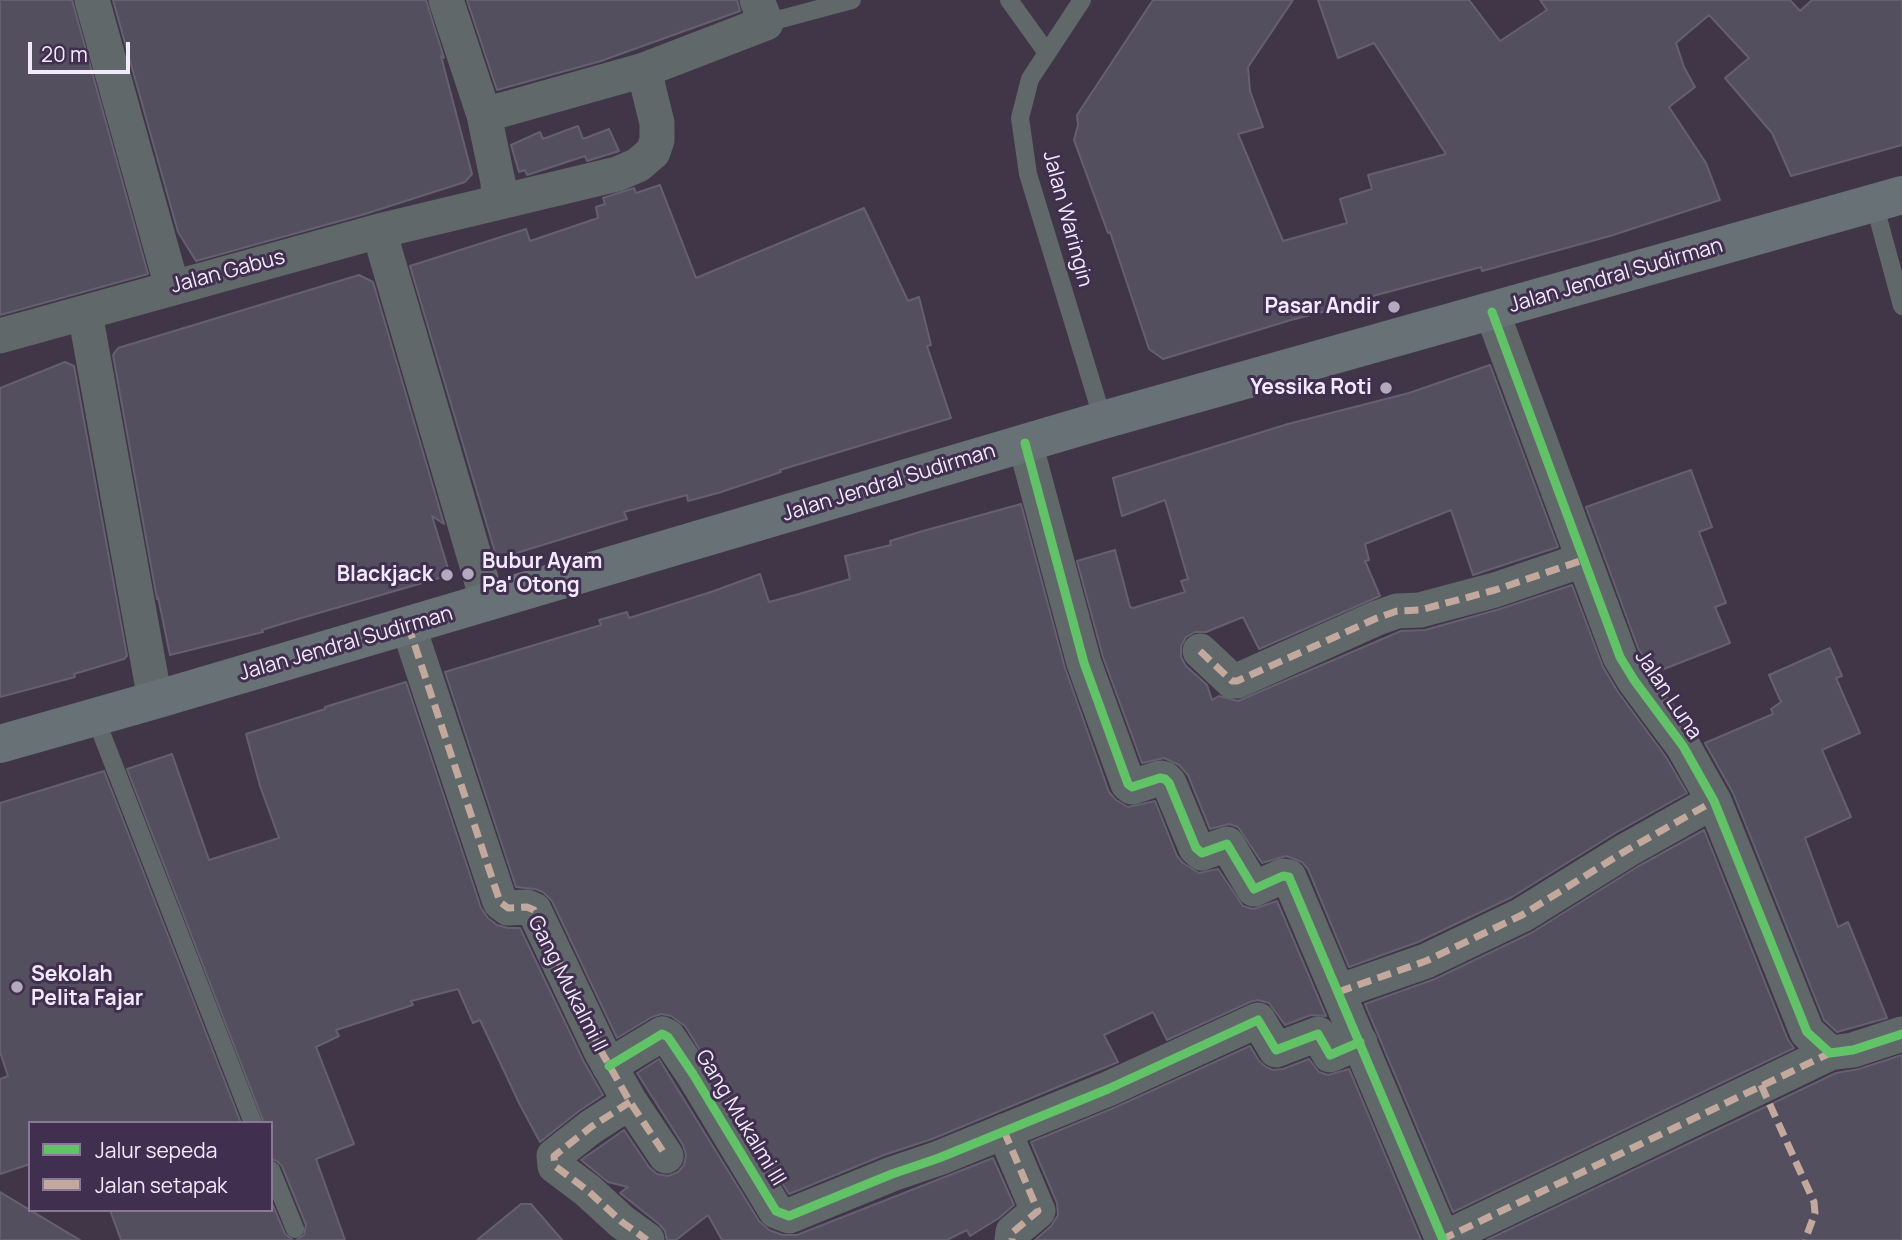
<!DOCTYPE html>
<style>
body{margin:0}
#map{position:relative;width:1902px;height:1240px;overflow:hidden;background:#403648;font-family:Manrope,sans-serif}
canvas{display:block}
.legend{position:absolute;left:28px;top:1121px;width:245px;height:91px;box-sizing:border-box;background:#412f4f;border:2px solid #887995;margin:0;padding:9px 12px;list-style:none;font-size:21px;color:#f3e9fd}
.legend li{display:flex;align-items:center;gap:14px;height:35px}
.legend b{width:35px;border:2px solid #887995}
.scale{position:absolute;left:28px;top:42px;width:102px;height:32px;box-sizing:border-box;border:4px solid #f3e9fd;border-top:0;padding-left:9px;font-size:21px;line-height:24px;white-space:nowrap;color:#f3e9fd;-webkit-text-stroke:5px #412f4f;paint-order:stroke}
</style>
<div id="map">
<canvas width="1902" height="1240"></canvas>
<ul class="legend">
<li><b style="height:9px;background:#61c268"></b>Jalur sepeda</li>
<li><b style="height:9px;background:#c3a89e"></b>Jalan setapak</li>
</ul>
<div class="scale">20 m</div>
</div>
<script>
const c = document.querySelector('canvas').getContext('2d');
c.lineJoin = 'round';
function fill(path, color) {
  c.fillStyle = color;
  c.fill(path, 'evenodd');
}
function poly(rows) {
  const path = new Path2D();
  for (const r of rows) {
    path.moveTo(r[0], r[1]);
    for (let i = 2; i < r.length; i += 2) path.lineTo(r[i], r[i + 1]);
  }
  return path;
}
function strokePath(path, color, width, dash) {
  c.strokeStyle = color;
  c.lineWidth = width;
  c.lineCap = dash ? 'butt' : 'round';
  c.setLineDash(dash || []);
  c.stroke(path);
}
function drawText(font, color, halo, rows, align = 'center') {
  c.font = font + ' Manrope,sans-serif';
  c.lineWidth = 6;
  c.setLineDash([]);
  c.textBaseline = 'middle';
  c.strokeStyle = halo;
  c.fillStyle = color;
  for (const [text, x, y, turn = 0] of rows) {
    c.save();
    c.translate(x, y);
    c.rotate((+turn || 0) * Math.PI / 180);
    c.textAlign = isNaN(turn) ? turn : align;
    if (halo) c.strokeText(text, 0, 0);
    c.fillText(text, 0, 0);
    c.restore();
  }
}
const building = poly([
 [0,0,72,0,148,274,0,315,0,0],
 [113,0,426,0,444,58,441,56,472,174,465,182,365,214,196,261,178,232,113,0],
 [467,0,737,0,740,11,601,61,497,90,467,0],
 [1153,0,1293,0,1248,67,1250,91,1263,127,1238,134,1283,241,1347,223,1340,199,1372,189,1368,175,1446,154,1374,43,1338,58,1318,0,1469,0,1500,41,1547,10,1540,0,1790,0,1800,11,1812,0,1902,0,1902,145,1791,176,1772,133,1725,78,1749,58,1709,15,1676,43,1684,67,1695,87,1669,107,1706,163,1720,200,1610,236,1482,271,1481,267,1414,285,1369,297,1369,300,1291,320,1163,359,1149,349,1110,232,1108,233,1074,140,1078,125,1077,115,1153,0],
 [578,126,583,139,609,129,619,151,587,161,585,156,527,175,525,170,519,172,511,145,540,132,543,139,578,126],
 [660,185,696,278,864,208,908,301,919,297,931,345,927,346,951,418,780,470,781,472,718,493,688,501,687,495,624,512,627,519,497,559,410,266,526,229,530,241,598,218,596,207,605,204,603,198,634,188,636,193,660,185],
 [359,275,373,282,444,524,432,516,450,575,291,621,262,630,263,632,170,655,158,597,157,599,113,355,118,348,359,275],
 [65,362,74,366,127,656,124,659,74,674,75,677,0,697,0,388,65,362],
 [1490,365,1558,547,1473,575,1451,510,1365,544,1369,560,1365,561,1380,596,1259,649,1243,617,1206,632,1195,632,1186,637,1181,646,1181,657,1186,666,1207,685,1212,700,1219,696,1238,701,1401,631,1425,630,1500,609,1572,585,1603,667,1618,692,1666,757,1687,793,1617,832,1512,897,1418,942,1349,967,1308,869,1302,862,1286,856,1262,863,1238,827,1229,824,1210,829,1188,775,1179,765,1164,758,1142,763,1103,657,1077,561,1115,550,1130,607,1133,608,1185,592,1181,581,1188,579,1165,500,1122,516,1113,478,1288,424,1409,393,1490,365],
 [1691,470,1712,527,1699,532,1726,603,1715,607,1730,643,1654,673,1638,648,1586,507,1691,470],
 [1021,504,1065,668,1109,792,1116,800,1128,807,1155,801,1177,856,1183,863,1199,873,1218,869,1243,906,1253,909,1277,901,1326,1016,1311,1015,1285,1025,1269,1003,1258,1000,1250,1002,1167,1040,1153,1012,1104,1035,1118,1062,932,1139,884,1155,789,1194,685,1026,671,1016,661,1014,652,1017,617,1038,552,901,543,892,535,889,516,887,445,672,601,625,599,620,627,612,629,618,714,591,760,574,769,602,799,594,850,579,845,556,891,545,890,541,923,531,1021,504],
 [1830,648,1842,676,1836,678,1860,733,1822,750,1851,817,1805,838,1838,927,1848,922,1887,1018,1837,1032,1824,1020,1733,793,1705,743,1773,714,1771,709,1781,702,1769,675,1830,648],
 [406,682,481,908,488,918,497,925,508,928,520,928,583,1060,603,1095,579,1111,540,1142,520,1105,480,1020,473,1023,458,989,411,1001,413,1005,336,1030,339,1036,316,1047,354,1144,316,1159,345,1240,296,1240,304,1235,306,1225,282,1166,277,1161,271,1159,271,1123,264,1123,127,769,172,754,209,860,279,838,260,786,246,734,325,709,325,707,406,682],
 [104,771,241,1123,30,1123,30,1164,0,1174,0,1079,8,1076,0,1052,0,803,104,771],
 [1704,830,1788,1040,1794,1048,1453,1212,1365,1004,1435,979,1531,933,1637,867,1704,830],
 [1250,1046,1259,1061,1266,1067,1273,1070,1283,1069,1309,1059,1319,1072,1328,1075,1349,1069,1421,1240,1035,1240,1051,1226,1058,1215,1057,1203,1031,1142,1116,1107,1250,1046],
 [1902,1055,1902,1240,1487,1240,1836,1073,1859,1069,1902,1055],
 [659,1059,759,1221,769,1230,783,1235,797,1235,993,1158,1014,1205,999,1218,970,1236,967,1230,947,1240,722,1240,708,1215,676,1240,667,1240,665,1231,659,1224,620,1193,628,1187,608,1182,581,1160,624,1130,649,1167,657,1174,668,1176,678,1172,684,1165,686,1155,683,1145,637,1073,659,1059],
 [0,1192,80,1240,0,1240,0,1192],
 [271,1201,285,1234,293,1240,121,1240,110,1210,271,1210,271,1201],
 [521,1204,531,1204,562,1240,477,1240,521,1204]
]);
const lane = poly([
 [1009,0,1047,53],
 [1082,0,1030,79,1020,118,1028,174,1103,420],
 [766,23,852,0],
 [1874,203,1902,306],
 [95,717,253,1123],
 [271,1170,295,1229]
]);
const street = poly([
 [92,0,172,287],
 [446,0,484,115,498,182,499,202],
 [484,115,644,70,766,23,757,0],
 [379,231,488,603],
 [1492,312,1620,657,1634,680,1683,746,1714,801,1807,1032,1830,1053,1853,1050,1902,1034],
 [85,313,155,700],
 [0,336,379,231,617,174,638,165,653,152,657,140,657,123,644,70],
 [1025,443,1084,663,1128,784,1132,787,1160,778,1165,779,1169,783,1196,848,1202,853,1227,844,1254,889,1283,876,1289,877,1443,1240],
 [408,625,500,902,508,908,527,907,534,910,601,1051,630,1102,666,1156],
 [1200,651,1232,681,1237,681,1377,618,1397,611,1420,610,1495,590,1583,560],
 [1338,992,1426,961,1522,915,1627,850,1714,801],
 [609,1066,662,1034,668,1037,693,1074,776,1211,789,1216,892,1174,939,1158,1108,1089,1258,1020,1276,1050,1318,1034,1330,1055,1360,1042],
 [630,1102,591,1127,554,1156,555,1166,587,1190,622,1222,647,1240],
 [1004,1131,1038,1211,1013,1232,1012,1240],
 [1441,1240,1830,1053]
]);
const primary = poly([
 [0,744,155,700,1103,420,1902,195]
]);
const quiet = poly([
 [408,625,500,902,508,908,527,907,534,910,601,1051,630,1102,666,1156],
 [1200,651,1232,681,1237,681,1377,618,1397,611,1420,610,1495,590,1583,560],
 [1338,992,1426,961,1522,915,1627,850,1714,801,1715,805],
 [1761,1085,1814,1202,1815,1213,1805,1240],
 [630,1102,591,1127,554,1156,555,1166,587,1190,622,1222,647,1240],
 [1004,1131,1038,1211,1013,1232,1012,1240],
 [1441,1240,1830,1053]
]);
const cycleway = poly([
 [1492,312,1620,657,1634,680,1683,746,1714,801,1807,1032,1830,1053,1853,1050,1902,1034],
 [1025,443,1084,663,1128,784,1132,787,1160,778,1165,779,1169,783,1196,848,1202,853,1227,844,1254,889,1283,876,1289,877,1443,1240],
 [609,1066,662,1034,668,1037,693,1074,776,1211,789,1216,892,1174,939,1158,1108,1089,1258,1020,1276,1050,1318,1034,1330,1055,1360,1042]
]);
const markers = [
 [1394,307,7,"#b4aabe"],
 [1386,388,7,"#b4aabe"],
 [468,574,7,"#b4aabe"],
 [447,575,7,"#b4aabe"],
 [17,987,7,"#b4aabe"]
];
const streetNames = [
 ["Jalan Waringin",1067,219,75],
 ["Jalan Gabus",228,272,-15],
 ["Jalan Jendral Sudirman",1616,276,-16],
 ["Jalan Jendral Sudirman",889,483,-17],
 ["Jalan Jendral Sudirman",346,644,-16],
 ["Jalan Luna",1668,695,56],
 ["Gang Mukalmi II",567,984,63],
 ["Gang Mukalmi III",740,1118,59]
];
const poiNames = [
 ["Pasar Andir",1380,307],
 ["Yessika Roti",1372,388],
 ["Bubur Ayam",482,562,"left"],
 ["Pa' Otong",482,586,"left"],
 ["Blackjack",433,575],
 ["Sekolah",31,975,"left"],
 ["Pelita Fajar",31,999,"left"]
];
fill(building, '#544f5e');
strokePath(building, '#656070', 2);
strokePath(lane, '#60686a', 18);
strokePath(street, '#60686a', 35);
strokePath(primary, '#687175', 38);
strokePath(quiet, '#c3a89e', 7, [14, 7]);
strokePath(cycleway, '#61c268', 9);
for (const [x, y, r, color] of markers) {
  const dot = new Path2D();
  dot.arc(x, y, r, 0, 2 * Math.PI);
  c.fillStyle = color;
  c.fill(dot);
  strokePath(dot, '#412f4f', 2.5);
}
drawText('21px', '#f3e9fd', '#412f4f', streetNames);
drawText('bold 21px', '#f3e9fd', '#412f4f', poiNames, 'right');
</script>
